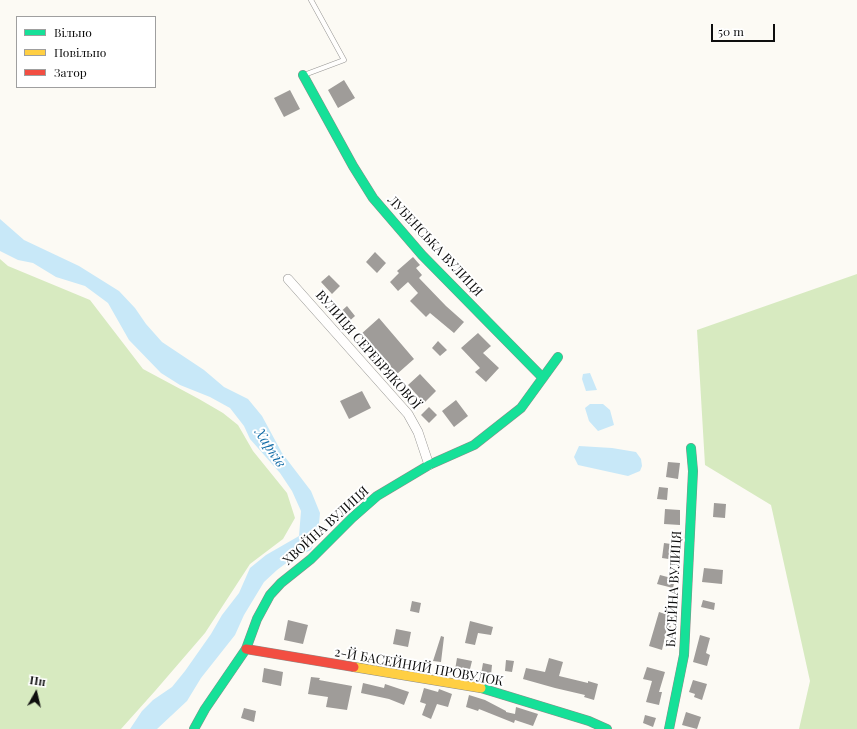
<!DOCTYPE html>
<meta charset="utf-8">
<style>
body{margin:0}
#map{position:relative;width:857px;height:729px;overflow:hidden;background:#fcfaf4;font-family:"Playfair Display",serif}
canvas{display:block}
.legend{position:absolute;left:16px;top:16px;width:140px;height:72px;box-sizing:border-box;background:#fff;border:1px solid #9f9f9f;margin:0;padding:5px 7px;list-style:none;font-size:12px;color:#0e0e0e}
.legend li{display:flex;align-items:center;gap:8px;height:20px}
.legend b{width:20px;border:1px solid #9f9f9f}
.north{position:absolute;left:16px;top:673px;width:40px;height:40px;-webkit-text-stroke:3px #fff;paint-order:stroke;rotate:8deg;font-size:11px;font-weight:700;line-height:16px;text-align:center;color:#0e0e0e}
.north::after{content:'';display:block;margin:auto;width:14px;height:18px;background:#0e0e0e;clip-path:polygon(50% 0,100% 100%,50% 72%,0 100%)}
.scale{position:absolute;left:711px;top:24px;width:64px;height:18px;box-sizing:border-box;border:2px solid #0e0e0e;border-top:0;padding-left:5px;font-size:12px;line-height:14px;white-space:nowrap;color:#0e0e0e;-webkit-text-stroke:3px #fff;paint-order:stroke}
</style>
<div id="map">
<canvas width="857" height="729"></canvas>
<ul class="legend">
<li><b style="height:5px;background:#16e098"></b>Вільно</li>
<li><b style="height:5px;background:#ffcf43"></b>Повільно</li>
<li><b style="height:5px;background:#f24e42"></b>Затор</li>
</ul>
<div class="north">Пн</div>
<div class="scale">50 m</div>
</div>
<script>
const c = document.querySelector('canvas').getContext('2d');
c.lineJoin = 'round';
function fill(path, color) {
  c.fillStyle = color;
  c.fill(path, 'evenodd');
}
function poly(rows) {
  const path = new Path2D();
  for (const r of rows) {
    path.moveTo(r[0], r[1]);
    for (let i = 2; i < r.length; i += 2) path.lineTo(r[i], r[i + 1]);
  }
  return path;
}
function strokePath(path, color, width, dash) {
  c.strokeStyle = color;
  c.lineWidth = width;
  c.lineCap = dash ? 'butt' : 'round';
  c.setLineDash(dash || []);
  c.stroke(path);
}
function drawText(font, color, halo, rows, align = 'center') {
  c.font = font + ' "Playfair Display",serif';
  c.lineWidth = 4;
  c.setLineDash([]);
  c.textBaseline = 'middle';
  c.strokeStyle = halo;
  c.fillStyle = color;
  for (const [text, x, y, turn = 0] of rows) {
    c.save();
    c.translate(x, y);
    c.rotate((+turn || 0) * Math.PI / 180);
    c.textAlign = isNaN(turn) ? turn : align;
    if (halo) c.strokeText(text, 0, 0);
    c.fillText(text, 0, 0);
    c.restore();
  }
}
const forest = poly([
 [0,259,8,266,90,300,143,369,199,399,223,413,238,425,253,451,287,493,295,518,283,539,250,564,205,633,155,691,121,729,0,729],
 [857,274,857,729,799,729,810,681,771,505,705,465,697,330]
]);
const water = poly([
 [0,219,24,240,79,266,119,291,135,308,146,324,162,342,204,370,224,387,248,399,262,416,282,453,311,491,320,513,318,535,311,550,293,558,277,570,264,582,244,615,235,635,201,678,187,701,157,729,130,729,142,711,153,700,172,687,185,671,211,634,222,615,239,593,250,568,266,555,299,536,301,511,292,491,280,473,250,439,244,426,230,408,210,397,180,385,161,373,129,340,108,303,85,286,56,277,33,263,18,260,0,251],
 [590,373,597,390,586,391,582,379,583,374],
 [590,404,603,404,610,410,614,425,598,431,589,421,585,408],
 [579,446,612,448,636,452,641,459,642,466,640,471,628,476,578,465,574,457]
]);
const building = poly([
 [344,80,355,98,338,108,328,90],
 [290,90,300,109,284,117,274,98],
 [375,252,386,263,377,273,366,262],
 [413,257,420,265,416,268,422,275,419,278,446,306,464,322,454,333,430,313,426,317,410,301,418,293,408,282,398,291,390,282,399,273,397,271],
 [329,275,340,286,332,294,321,282],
 [347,306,355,316,345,325,337,315],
 [379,318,414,359,397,374,376,349,374,351,360,335],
 [478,333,491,346,483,353,499,368,486,382,475,372,480,368,461,348],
 [438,341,447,350,440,356,432,348],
 [420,374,436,391,424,403,408,385],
 [362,391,371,408,349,419,340,401],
 [456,400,468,416,454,427,442,411],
 [429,407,437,415,429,423,421,415],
 [668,462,680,463,678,479,666,477],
 [659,487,668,488,667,500,657,499],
 [714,503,726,504,725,518,713,517],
 [665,509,680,510,680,525,664,524],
 [664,543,678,545,675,560,662,558],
 [704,568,723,570,722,584,702,582],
 [660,575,675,579,673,588,657,584],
 [703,600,715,603,714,610,701,607],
 [412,601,421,603,419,613,410,611],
 [659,612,674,617,670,629,667,628,662,650,649,646],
 [288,620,308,625,303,644,284,640],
 [470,621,493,627,491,635,478,633,475,645,465,643],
 [396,629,411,632,408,647,393,644],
 [700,635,710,638,706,653,710,655,707,666,693,662],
 [441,636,444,637,441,662,433,661],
 [457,658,472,661,469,673,455,670],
 [549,658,563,662,559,676,588,683,588,681,598,684,594,700,584,697,585,695,555,688,523,679,526,668,545,672],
 [506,660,514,661,512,672,505,671],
 [483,663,492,665,491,675,481,674],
 [647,667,665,672,659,692,662,692,659,705,646,702,652,681,643,679],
 [264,668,283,672,281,686,262,682],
 [311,677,320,678,319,680,352,686,347,710,326,707,328,697,308,694],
 [693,680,707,684,702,700,694,697,695,694,689,692],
 [363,683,384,688,385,684,409,692,404,705,389,699,361,693],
 [424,688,438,692,439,689,452,694,448,707,437,704,431,719,422,715,426,704,420,702],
 [469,695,485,700,506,711,506,712,515,714,516,707,538,714,533,726,515,720,514,723,479,709,478,711,466,707],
 [244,708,256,711,254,722,241,718],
 [686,712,701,717,697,729,682,725],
 [645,715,656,718,653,727,643,723]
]);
const lane = poly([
 [304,75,344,60,311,0]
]);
const street = poly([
 [288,279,408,414,418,432,429,465]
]);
const fast = poly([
 [303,75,353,166,373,198,422,255,543,378],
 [481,688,589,721,607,729],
 [194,729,205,709,246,649,257,619,270,595,281,583,311,559,352,518,377,496,429,465,474,445,521,408,558,357],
 [669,729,684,655,693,471,691,448]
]);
const slow = poly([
 [354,667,481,688]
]);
const jam = poly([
 [246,649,354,667]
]);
const streetNames = [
 ["ЛУБEНСЬКА ВУЛИЦЯ",435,246,47],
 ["ВУЛИЦЯ СЕРЕБРЯКОВОЇ",368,350,49],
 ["ХВОЙНА ВУЛИЦЯ",326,526,-42],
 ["БАСЕЙНА ВУЛИЦЯ",674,589,-87],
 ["2-Й БАСЕЙНИЙ ПРОВУЛОК",419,667,10]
];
const waterNames = [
 ["Харків",270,448,56]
];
fill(forest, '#d7eac0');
fill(water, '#c8e8f8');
fill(building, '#9f9c99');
strokePath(lane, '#959492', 5.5);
strokePath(street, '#959492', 10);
strokePath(fast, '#8c8b88', 10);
strokePath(slow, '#8c8b88', 10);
strokePath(jam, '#8c8b88', 10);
strokePath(lane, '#fffefd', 4.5);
strokePath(street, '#fffefd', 9);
strokePath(fast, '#16e098', 9);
strokePath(slow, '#ffcf43', 9);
strokePath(jam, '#f24e42', 9);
drawText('13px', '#0e0e0e', '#fff', streetNames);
drawText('italic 14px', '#116ba6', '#fff', waterNames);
</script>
